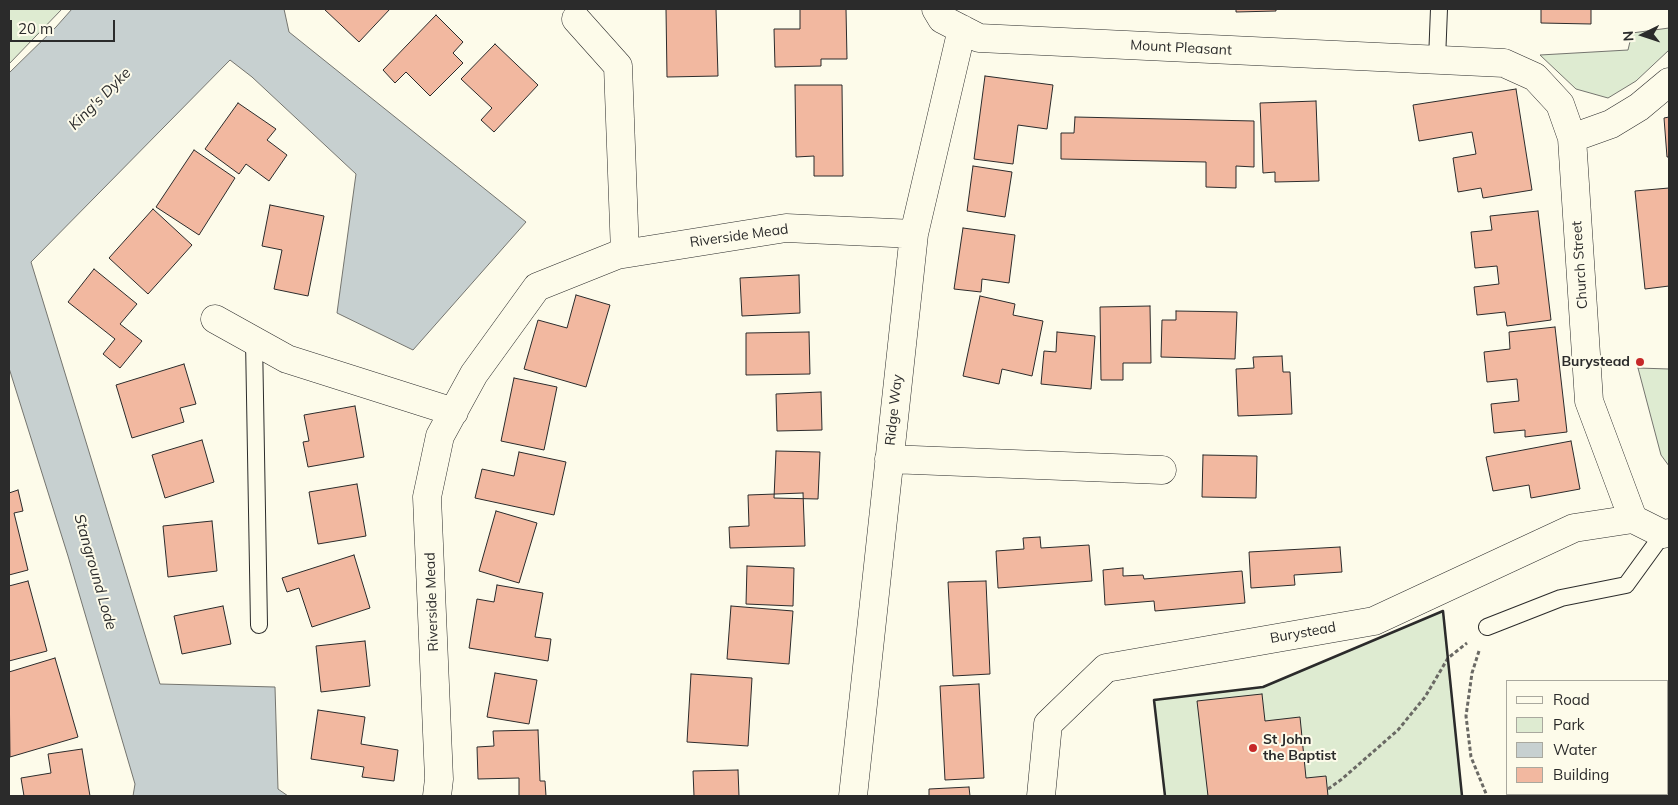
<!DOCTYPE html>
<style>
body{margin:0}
#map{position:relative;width:1678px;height:805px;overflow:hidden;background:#fdfbea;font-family:Mulish,sans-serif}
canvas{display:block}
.frame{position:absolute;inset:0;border:10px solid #2b2b2b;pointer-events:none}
.legend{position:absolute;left:1506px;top:680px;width:162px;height:115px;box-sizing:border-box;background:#fdfbea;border:1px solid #a9a89e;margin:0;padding:6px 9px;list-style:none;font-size:15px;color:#2b2b2b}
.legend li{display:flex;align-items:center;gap:10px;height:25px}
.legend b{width:25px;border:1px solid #a9a89e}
.north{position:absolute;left:1618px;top:10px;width:50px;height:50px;-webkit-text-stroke:4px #fdfbea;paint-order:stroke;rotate:266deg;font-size:14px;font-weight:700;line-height:20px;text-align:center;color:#2b2b2b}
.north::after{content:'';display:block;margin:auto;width:18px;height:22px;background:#2b2b2b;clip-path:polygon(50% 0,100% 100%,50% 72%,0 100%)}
.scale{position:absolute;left:10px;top:20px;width:105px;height:22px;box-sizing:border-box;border:2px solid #2b2b2b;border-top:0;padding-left:6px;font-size:15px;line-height:18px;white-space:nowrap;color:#2b2b2b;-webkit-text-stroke:4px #fdfbea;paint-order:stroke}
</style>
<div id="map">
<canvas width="1678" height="805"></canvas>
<div class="frame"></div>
<ul class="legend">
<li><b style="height:6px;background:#fdfbea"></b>Road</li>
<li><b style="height:14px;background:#deebd1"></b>Park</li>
<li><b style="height:14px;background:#c7d0d0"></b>Water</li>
<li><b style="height:14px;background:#f2b8a0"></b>Building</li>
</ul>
<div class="north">N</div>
<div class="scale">20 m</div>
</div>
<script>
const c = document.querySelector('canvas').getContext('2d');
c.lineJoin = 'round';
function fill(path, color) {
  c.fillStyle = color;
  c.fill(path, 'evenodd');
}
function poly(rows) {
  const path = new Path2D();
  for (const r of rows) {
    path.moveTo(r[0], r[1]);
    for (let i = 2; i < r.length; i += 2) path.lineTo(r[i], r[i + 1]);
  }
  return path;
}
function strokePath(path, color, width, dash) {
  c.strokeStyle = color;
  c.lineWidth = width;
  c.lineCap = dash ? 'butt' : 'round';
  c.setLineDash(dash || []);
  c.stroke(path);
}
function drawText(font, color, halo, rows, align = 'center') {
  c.font = font + ' Mulish,sans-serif';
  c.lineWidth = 4;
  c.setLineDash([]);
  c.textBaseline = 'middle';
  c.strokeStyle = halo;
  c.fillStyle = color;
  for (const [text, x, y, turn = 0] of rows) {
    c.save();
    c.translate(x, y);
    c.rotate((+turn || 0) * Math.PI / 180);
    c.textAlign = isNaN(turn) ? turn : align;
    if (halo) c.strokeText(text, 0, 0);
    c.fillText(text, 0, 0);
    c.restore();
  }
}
const green = poly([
 [9,9,62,9,9,64,9,9],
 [1669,28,1669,50,1636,81,1608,98,1576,89,1540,55,1628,50,1632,33,1669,28],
 [1638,368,1669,369,1669,466,1661,455,1638,368],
 [1443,611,1462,796,1165,796,1154,700,1263,687,1443,611]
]);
const water = poly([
 [72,9,284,9,289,32,526,222,413,350,337,313,356,174,252,77,230,60,31,262,160,684,275,687,278,789,288,796,133,796,135,784,68,556,9,368,9,73,56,27,72,9]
]);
const building = poly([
 [324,9,390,9,359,42,324,9],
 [666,9,716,9,718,76,667,77,666,9],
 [800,9,846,9,847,59,821,59,821,66,775,67,774,29,800,29,800,9],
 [1236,9,1276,9,1276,11,1236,12,1236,9],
 [1541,9,1591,9,1591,24,1541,23,1541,9],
 [436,15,463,42,453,53,463,63,430,96,406,72,395,83,383,70,436,15],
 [495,44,538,85,494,132,481,120,492,108,461,79,495,44],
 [985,76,1053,85,1047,129,1018,125,1013,164,974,159,985,76],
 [795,85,842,85,843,176,814,176,814,156,796,157,795,85],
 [1516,89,1532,190,1483,198,1481,188,1458,192,1453,158,1476,154,1472,132,1419,141,1413,105,1516,89],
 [1316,101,1319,181,1275,182,1275,172,1263,173,1260,103,1316,101],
 [238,103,276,129,267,140,287,155,269,181,246,164,239,174,205,149,238,103],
 [1075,117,1254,121,1254,167,1236,166,1236,188,1206,187,1206,162,1061,159,1061,133,1074,133,1075,117],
 [1669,117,1669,157,1667,157,1664,118,1669,117],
 [194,150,235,178,199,235,156,207,194,150],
 [973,166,1012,172,1005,217,967,211,973,166],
 [1669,188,1669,286,1645,289,1635,191,1669,188],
 [270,205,324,216,308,296,274,289,282,250,262,246,270,205],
 [153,209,192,245,148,294,109,258,153,209],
 [1538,211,1551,320,1507,326,1505,312,1477,315,1474,287,1499,284,1497,266,1475,268,1471,232,1492,230,1490,216,1538,211],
 [963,228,1015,235,1009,283,982,279,981,292,954,289,963,228],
 [94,269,137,304,120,324,142,341,120,368,103,354,115,339,68,302,94,269],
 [799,275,800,313,742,316,740,278,799,275],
 [576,295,610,305,586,387,524,369,538,320,567,328,576,295],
 [980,296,1015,304,1013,315,1043,321,1032,376,1002,369,999,384,963,376,980,296],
 [1150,306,1151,363,1123,363,1123,380,1101,380,1100,307,1150,306],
 [1176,311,1237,312,1235,359,1161,357,1162,320,1176,320,1176,311],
 [1555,327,1567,432,1525,437,1525,430,1494,433,1491,404,1519,401,1517,379,1487,382,1484,352,1510,349,1509,332,1555,327],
 [809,332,810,374,746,375,746,333,809,332],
 [1057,332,1095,336,1091,389,1041,384,1044,351,1056,352,1057,332],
 [1282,356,1283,372,1290,372,1292,414,1238,416,1236,369,1254,368,1253,357,1282,356],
 [184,364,196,404,180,408,184,422,132,438,116,385,184,364],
 [514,378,557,387,544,450,501,441,514,378],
 [821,392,822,430,777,431,776,394,821,392],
 [355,406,364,457,308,467,303,442,309,441,304,415,355,406],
 [202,440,214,482,165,498,152,455,202,440],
 [1571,441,1580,489,1531,498,1529,485,1493,491,1486,457,1571,441],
 [776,451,820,452,818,499,774,498,776,451],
 [519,452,566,462,554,515,475,498,482,469,514,476,519,452],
 [1203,455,1257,456,1256,498,1202,497,1203,455],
 [357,484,366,536,318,544,309,492,357,484],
 [18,490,23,511,14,513,28,570,9,575,9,493,18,490],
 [803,493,805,546,730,548,729,527,749,526,748,495,803,493],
 [496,511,537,523,519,583,479,571,496,511],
 [212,521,217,571,168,577,163,526,212,521],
 [1040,537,1041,548,1089,545,1092,581,998,588,996,551,1024,549,1023,538,1040,537],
 [1340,547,1342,572,1294,575,1295,585,1251,588,1249,552,1340,547],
 [354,555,370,608,312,627,299,588,287,592,282,578,354,555],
 [747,566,794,568,793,606,746,604,747,566],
 [1123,568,1123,576,1143,575,1144,579,1242,571,1245,603,1155,611,1154,601,1105,605,1103,570,1123,568],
 [28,581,47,651,9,661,9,586,28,581],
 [986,581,990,674,953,676,948,582,986,581],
 [497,585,543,593,535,637,551,639,548,661,469,648,477,599,494,602,497,585],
 [223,606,231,644,182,654,174,616,223,606],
 [731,606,793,611,789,664,727,659,731,606],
 [365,641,370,686,321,692,316,646,365,641],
 [55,658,78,737,10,757,9,672,55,658],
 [495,673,537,680,529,724,487,717,495,673],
 [691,674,752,678,748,746,687,742,691,674],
 [979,684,984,778,945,780,940,686,979,684],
 [1262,694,1265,721,1300,717,1306,778,1326,776,1328,796,1208,796,1197,701,1262,694],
 [318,710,365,717,361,744,398,750,394,781,362,777,364,767,311,759,318,710],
 [538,730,540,781,545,781,546,796,519,796,519,778,478,779,477,747,494,746,493,731,538,730],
 [82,749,90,796,24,796,21,778,51,773,48,754,82,749],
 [738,770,739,796,694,796,693,771,738,770],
 [969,787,970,796,929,796,929,789,969,787]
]);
const path = poly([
 [1479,651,1472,673,1466,716,1471,757,1487,796],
 [1328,789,1342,779,1398,730,1425,697,1448,658,1467,643]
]);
const service = poly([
 [1437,60,1439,9],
 [254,340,259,625],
 [1487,627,1561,598,1626,585,1663,534]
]);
const minor = poly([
 [936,9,942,19,979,38,1504,63,1535,77,1560,104,1572,138,1589,401,1633,519,1663,534,1669,533],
 [576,19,618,66,625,253],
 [1572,138,1611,124,1639,107,1669,82],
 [215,319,287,359,454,412],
 [889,459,1162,470],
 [437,796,439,779,427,497,440,436,474,374,537,287,617,255,786,228,914,234],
 [853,796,914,234,962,29],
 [1041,796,1048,724,1106,668,1374,621,1574,528,1633,519]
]);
const wall = poly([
 [1165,796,1154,700,1263,687,1443,611,1462,796]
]);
const markers = [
 [1640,362,5,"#c62828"],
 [1253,748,5,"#c62828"]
];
const streetNames = [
 ["Mount Pleasant",1181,48,3],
 ["Riverside Mead",739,236,-8],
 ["Church Street",1580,265,-94],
 ["Ridge Way",894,410,-84],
 ["Riverside Mead",432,602,-92],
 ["Burystead",1303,633,-10]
];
const poiNames = [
 ["Burystead",1630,362],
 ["St John",1263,740,"left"],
 ["the Baptist",1263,756,"left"]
];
const waterNames = [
 ["King's Dyke",100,99,-45],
 ["Stanground Lode",95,572,74]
];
fill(green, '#deebd1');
strokePath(green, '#74746e', 1);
fill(water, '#c7d0d0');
strokePath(water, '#74746e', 1);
fill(building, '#f2b8a0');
strokePath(building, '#2b2b2b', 1);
strokePath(service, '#2b2b2b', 18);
strokePath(minor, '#2b2b2b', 29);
strokePath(path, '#6a6964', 3, [4, 2.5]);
strokePath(service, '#fdfbea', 16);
strokePath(minor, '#fdfbea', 28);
strokePath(wall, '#2b2b2b', 2.5);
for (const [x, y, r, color] of markers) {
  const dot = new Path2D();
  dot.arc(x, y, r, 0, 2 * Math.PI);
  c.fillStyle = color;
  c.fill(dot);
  strokePath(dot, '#fdfbea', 2);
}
drawText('14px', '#2b2b2b', '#fdfbea', streetNames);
drawText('bold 14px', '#2b2b2b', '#fdfbea', poiNames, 'right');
drawText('italic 15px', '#2b2b2b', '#fdfbea', waterNames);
</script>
